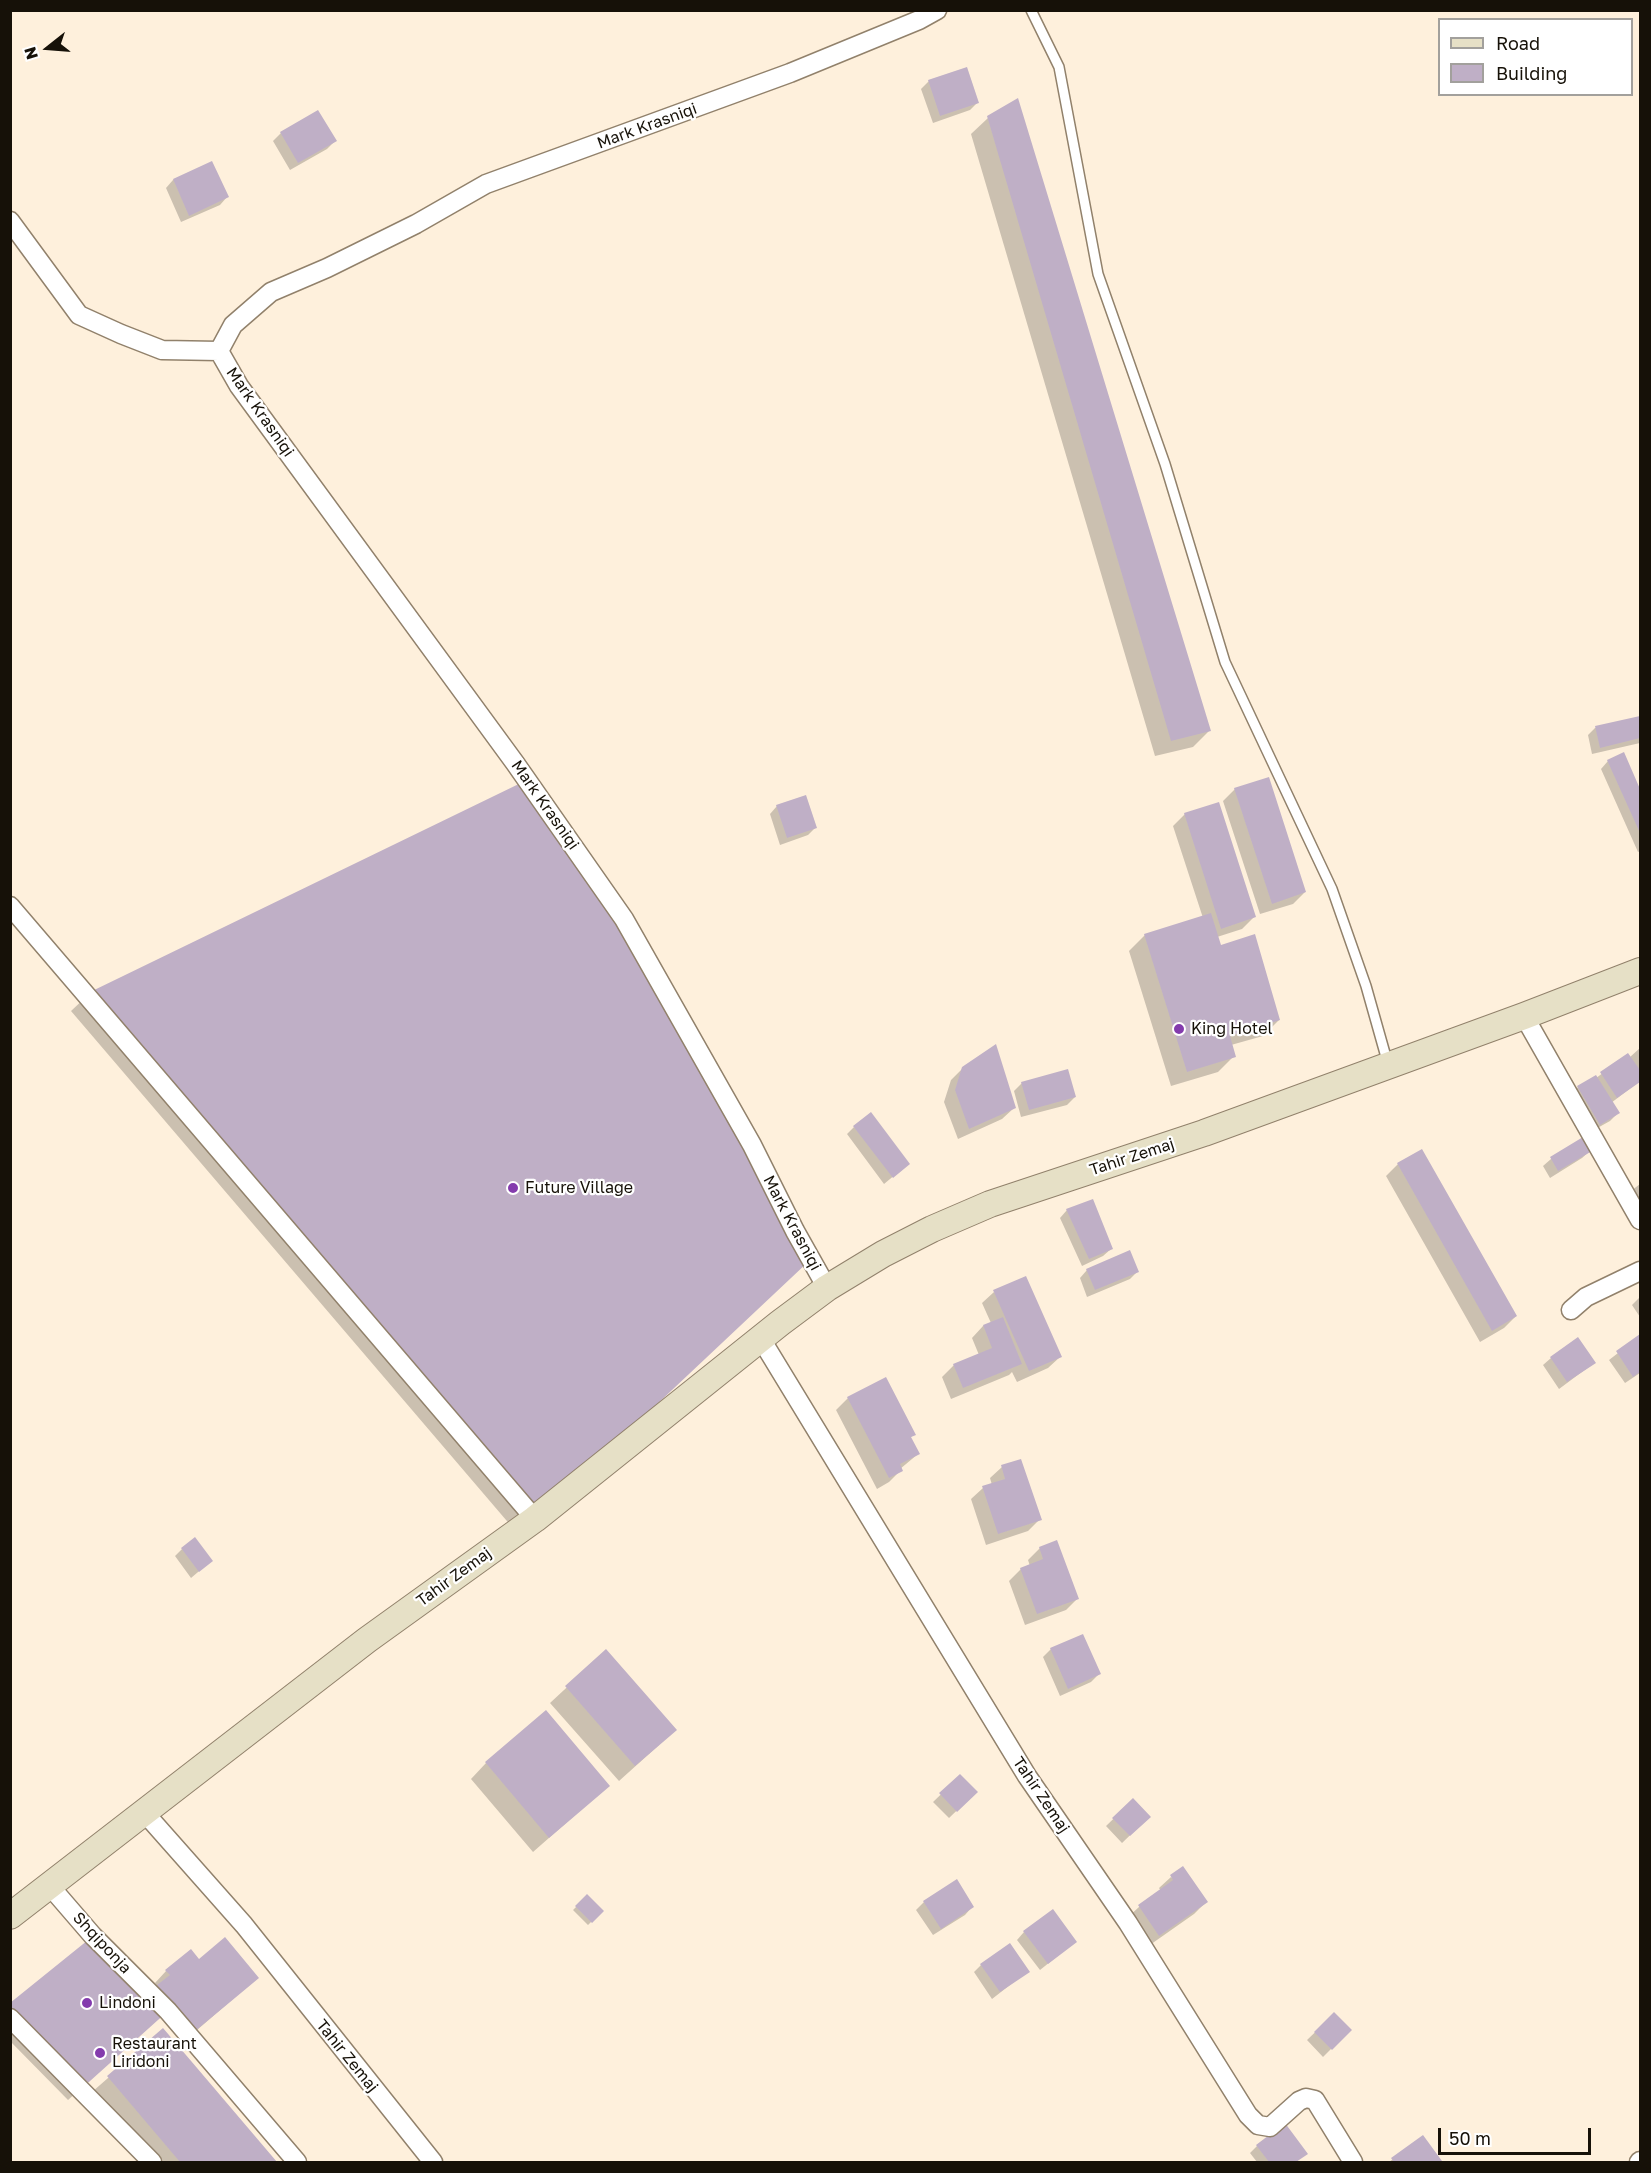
<!DOCTYPE html>
<style>
body{margin:0}
#map{position:relative;width:1651px;height:2173px;overflow:hidden;background:#fef0dc;font-family:"Golos Text",sans-serif}
canvas{display:block}
.frame{position:absolute;inset:0;border:12px solid #161108;pointer-events:none}
.legend{position:absolute;left:1438px;top:18px;width:195px;height:78px;box-sizing:border-box;background:#fff;border:2px solid #a2a09c;margin:0;padding:8px 10px;list-style:none;font-size:18px;color:#161108}
.legend li{display:flex;align-items:center;gap:12px;height:30px}
.legend b{width:30px;border:2px solid #a2a09c}
.north{position:absolute;left:18px;top:18px;width:60px;height:60px;-webkit-text-stroke:4px #fff;paint-order:stroke;rotate:253deg;font-size:16px;font-weight:700;line-height:24px;text-align:center;color:#161108}
.north::after{content:'';display:block;margin:auto;width:21px;height:27px;background:#161108;clip-path:polygon(50% 0,100% 100%,50% 72%,0 100%)}
.scale{position:absolute;left:1438px;top:2128px;width:153px;height:27px;box-sizing:border-box;border:3px solid #161108;border-top:0;padding-left:8px;font-size:18px;line-height:21px;white-space:nowrap;color:#161108;-webkit-text-stroke:4px #fff;paint-order:stroke}
</style>
<div id="map">
<canvas width="1651" height="2173"></canvas>
<div class="frame"></div>
<ul class="legend">
<li><b style="height:8px;background:#e6e0c6"></b>Road</li>
<li><b style="height:16px;background:#bfafc6"></b>Building</li>
</ul>
<div class="north">N</div>
<div class="scale">50 m</div>
</div>
<script>
const c = document.querySelector('canvas').getContext('2d');
c.lineJoin = 'round';
function fill(path, color) {
  c.fillStyle = color;
  c.fill(path, 'evenodd');
}
function poly(rows) {
  const path = new Path2D();
  for (const r of rows) {
    path.moveTo(r[0], r[1]);
    for (let i = 2; i < r.length; i += 2) path.lineTo(r[i], r[i + 1]);
  }
  return path;
}
function strokePath(path, color, width, dash) {
  c.strokeStyle = color;
  c.lineWidth = width;
  c.lineCap = dash ? 'butt' : 'round';
  c.setLineDash(dash || []);
  c.stroke(path);
}
function drawText(font, color, halo, rows, align = 'center') {
  c.font = font + ' "Golos Text",sans-serif';
  c.lineWidth = 4.5;
  c.setLineDash([]);
  c.textBaseline = 'middle';
  c.strokeStyle = halo;
  c.fillStyle = color;
  for (const [text, x, y, turn = 0] of rows) {
    c.save();
    c.translate(x, y);
    c.rotate((+turn || 0) * Math.PI / 180);
    c.textAlign = isNaN(turn) ? turn : align;
    if (halo) c.strokeText(text, 0, 0);
    c.fillText(text, 0, 0);
    c.restore();
  }
}
const shadow = poly([
 [929,81,977,103,970,110,933,123,921,89],
 [318,112,335,141,327,149,290,170,273,141,281,133],
 [988,118,1209,731,1193,747,1155,756,971,134],
 [211,163,227,197,220,205,181,222,166,188,173,180],
 [1640,717,1640,743,1592,754,1588,735,1595,728],
 [1623,754,1640,793,1640,851,1638,852,1601,769,1608,761],
 [1235,789,1305,892,1293,904,1260,914,1223,801],
 [777,806,815,828,808,835,780,845,770,814],
 [1185,814,1254,917,1242,929,1217,937,1220,947,1279,1020,1263,1036,1231,1045,1234,1056,1218,1072,1171,1086,1129,951,1145,935,1203,918,1173,826],
 [622,920,518,1534,71,1011,87,996],
 [1640,1048,1640,1081,1611,1103,1618,1113,1610,1121,1592,1131,1571,1095,1578,1087,1596,1078,1628,1055,1630,1057],
 [963,1068,1014,1108,1002,1119,958,1139,944,1102,951,1080],
 [1022,1083,1075,1097,1067,1105,1021,1117,1014,1091],
 [854,1127,908,1164,884,1184,847,1134],
 [1583,1139,1590,1151,1582,1158,1550,1178,1543,1166,1551,1159],
 [1421,1151,1516,1316,1504,1328,1480,1342,1386,1176,1398,1164],
 [1640,1184,1640,1208,1631,1191],
 [1067,1210,1111,1249,1103,1256,1082,1266,1060,1218],
 [1087,1270,1138,1271,1130,1279,1087,1297,1080,1278],
 [994,1292,1060,1357,1048,1368,1017,1382,1012,1372,1009,1375,951,1399,942,1377,954,1365,979,1355,972,1338,983,1326,991,1323,982,1303],
 [1640,1297,1640,1317,1632,1305],
 [1640,1336,1640,1373,1625,1383,1609,1360],
 [1551,1358,1594,1363,1559,1389,1543,1365],
 [848,1398,914,1434,910,1438,918,1454,900,1469,901,1470,889,1482,877,1489,836,1410],
 [1002,1467,1040,1519,1028,1531,986,1545,971,1499,983,1488,992,1485,990,1478],
 [1040,1548,1078,1598,1066,1610,1025,1625,1009,1581,1021,1569,1030,1566,1028,1560],
 [182,1549,211,1561,191,1578,175,1556],
 [1082,1636,1099,1674,1091,1682,1060,1696,1043,1657,1051,1649],
 [606,1651,659,1745,619,1781,550,1703],
 [486,1763,608,1786,533,1852,471,1779],
 [960,1776,976,1792,949,1818,933,1802],
 [1133,1800,1149,1817,1122,1843,1106,1826],
 [1171,1877,1206,1902,1194,1914,1147,1947,1127,1918,1139,1907,1161,1891,1159,1888],
 [587,1896,602,1911,588,1925,573,1910],
 [924,1902,972,1907,965,1915,933,1935,916,1910],
 [1024,1932,1075,1942,1040,1970,1017,1940],
 [199,1961,257,1978,182,2043,161,2016,68,2100,10,2041,10,2005,150,1995,158,1987,155,1983,166,1971],
 [981,1965,1028,1971,992,1999,974,1972],
 [1334,2014,1350,2030,1323,2057,1307,2040],
 [163,2030,275,2162,151,2162,92,2092],
 [1423,2137,1440,2161,1438,2162,1389,2162],
 [1257,2146,1306,2153,1296,2162,1257,2162,1250,2153]
]);
const building = poly([
 [967,67,979,103,940,116,928,80],
 [1018,98,1211,731,1171,741,987,116],
 [318,110,337,141,298,163,280,132],
 [212,161,229,197,189,216,173,179],
 [1640,716,1640,738,1600,748,1595,726],
 [1624,752,1640,789,1640,833,1607,760],
 [1269,777,1306,892,1272,904,1234,788],
 [527,780,624,919,808,1262,535,1519,86,994],
 [806,795,817,828,787,838,776,805],
 [1219,802,1256,917,1221,929,1184,813],
 [1211,913,1221,945,1255,934,1280,1020,1230,1036,1236,1057,1187,1072,1144,934],
 [996,1044,1016,1108,969,1129,955,1090,962,1067],
 [1628,1053,1640,1070,1640,1082,1617,1098,1600,1072],
 [1068,1069,1076,1097,1029,1110,1021,1082],
 [1596,1075,1620,1113,1600,1125,1577,1086],
 [871,1112,910,1164,893,1178,853,1126],
 [1583,1137,1592,1151,1558,1171,1550,1157],
 [1422,1149,1517,1316,1492,1331,1397,1163],
 [1093,1199,1113,1249,1089,1259,1066,1209],
 [1130,1250,1139,1272,1095,1290,1086,1269],
 [1026,1276,1062,1357,1029,1371,993,1290],
 [1003,1317,1022,1364,963,1388,953,1364,992,1348,983,1325],
 [1640,1334,1640,1372,1633,1377,1616,1351],
 [1578,1337,1596,1363,1567,1382,1550,1357],
 [886,1377,916,1435,911,1437,920,1454,900,1464,903,1471,889,1478,847,1397],
 [1021,1459,1042,1520,998,1534,982,1486,1005,1479,1001,1465],
 [195,1537,213,1561,199,1572,181,1548],
 [1057,1540,1079,1599,1037,1614,1020,1568,1043,1559,1039,1547],
 [1083,1634,1101,1674,1068,1689,1050,1648],
 [606,1649,677,1730,635,1766,565,1686],
 [546,1710,610,1786,549,1838,485,1762],
 [960,1774,978,1792,957,1812,939,1793],
 [1133,1798,1151,1817,1130,1836,1112,1818],
 [1183,1866,1208,1902,1159,1936,1138,1905,1173,1880,1170,1875],
 [957,1879,974,1907,941,1929,923,1901],
 [587,1894,604,1911,592,1923,575,1906],
 [1053,1909,1077,1942,1048,1964,1023,1931],
 [93,1936,168,2011,80,2090,10,2018,10,2003],
 [225,1937,259,1978,194,2032,157,1985,170,1975,165,1970,191,1949,199,1959],
 [1010,1943,1030,1972,1000,1992,980,1964],
 [1334,2012,1352,2030,1332,2050,1314,2032],
 [163,2028,277,2162,180,2162,107,2076],
 [1285,2123,1308,2154,1296,2162,1269,2162,1256,2145],
 [1423,2135,1442,2161,1394,2162,1391,2158]
]);
const lane = poly([
 [1031,10,1059,67,1098,274,1165,464,1225,662,1332,889,1366,986,1388,1064]
]);
const street = poly([
 [10,221,79,315,121,334,162,350,219,351],
 [10,906,535,1519],
 [1524,1016,1640,1220],
 [827,1288,795,1231,752,1145,624,919,515,763,239,386,219,351,233,325,271,292,327,268,416,224,486,184,790,73,919,20,937,10],
 [1571,1310,1586,1297,1640,1271],
 [761,1339,1027,1776,1128,1923,1248,2115,1258,2125,1270,2127,1299,2101,1306,2098,1315,2100,1353,2162],
 [144,1812,244,1925,433,2162],
 [49,1885,93,1936,168,2011,297,2162],
 [10,2018,152,2162],
 [1639,2162,1640,2161]
]);
const secondary = poly([
 [10,1916,367,1640,535,1519,780,1323,827,1288,883,1254,932,1229,990,1204,1204,1133,1524,1016,1640,971]
]);
const markers = [
 [1179,1029,6,"#843bad"],
 [513,1188,6,"#843bad"],
 [87,2003,6,"#843bad"],
 [100,2053,6,"#843bad"]
];
const streetNames = [
 ["Mark Krasniqi",647,126,-20],
 ["Mark Krasniqi",260,412,55],
 ["Mark Krasniqi",545,805,55],
 ["Tahir Zemaj",1132,1157,-18],
 ["Mark Krasniqi",792,1223,62],
 ["Tahir Zemaj",454,1577,-36],
 ["Tahir Zemaj",1041,1795,56],
 ["Shqiponja",102,1943,47],
 ["Tahir Zemaj",347,2056,51]
];
const poiNames = [
 ["King Hotel",1191,1029],
 ["Future Village",525,1188],
 ["Lindoni",99,2003],
 ["Restaurant",112,2044],
 ["Liridoni",112,2062]
];
fill(shadow, '#0003');
fill(building, '#bfafc6');
strokePath(lane, '#91816b', 12);
strokePath(street, '#91816b', 21);
strokePath(secondary, '#91816b', 28);
strokePath(lane, '#fff', 9);
strokePath(street, '#fff', 18);
strokePath(secondary, '#e6e0c6', 26);
for (const [x, y, r, color] of markers) {
  const dot = new Path2D();
  dot.arc(x, y, r, 0, 2 * Math.PI);
  c.fillStyle = color;
  c.fill(dot);
  strokePath(dot, '#fff', 2);
}
drawText('16px', '#161108', '#fff', streetNames);
drawText('16px', '#161108', '#fff', poiNames, 'left');
</script>
